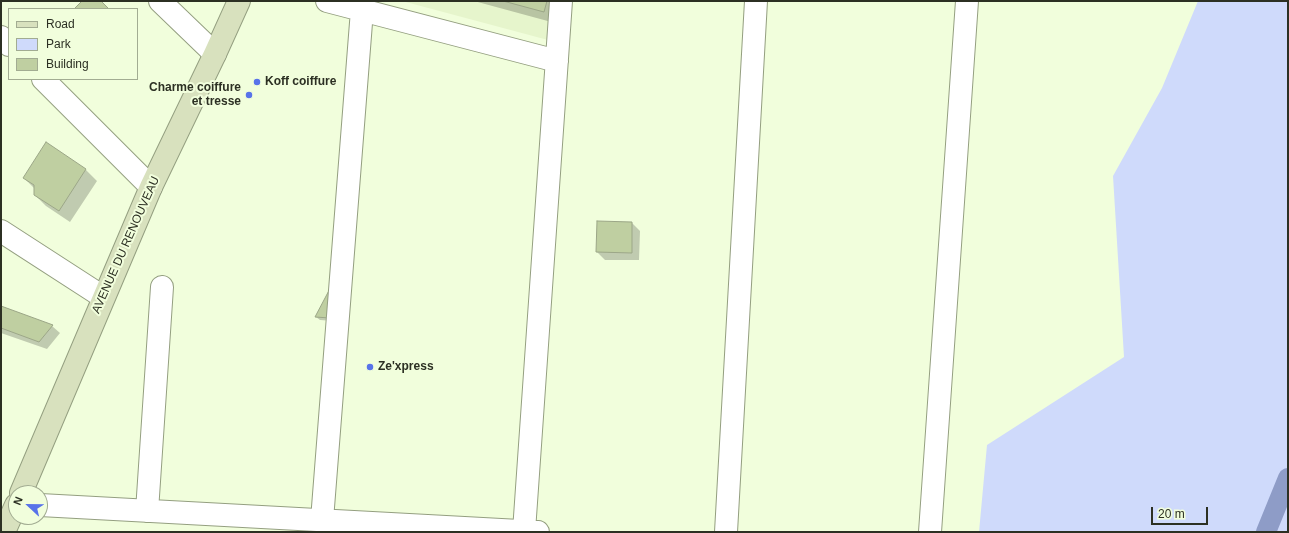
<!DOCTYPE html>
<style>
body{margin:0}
#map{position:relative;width:1289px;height:533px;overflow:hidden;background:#f1fedc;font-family:Arial,sans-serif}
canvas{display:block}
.frame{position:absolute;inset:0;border:2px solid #2c3023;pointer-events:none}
.legend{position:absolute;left:8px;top:8px;width:130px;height:72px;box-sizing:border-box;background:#f1fedc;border:1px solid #a2ac92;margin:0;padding:5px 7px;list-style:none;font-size:12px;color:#2c3023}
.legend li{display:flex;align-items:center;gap:8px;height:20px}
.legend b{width:20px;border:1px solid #a2ac92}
.north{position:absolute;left:8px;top:485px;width:40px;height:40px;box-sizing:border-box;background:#f1fedc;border:1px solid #a2ac92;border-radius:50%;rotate:292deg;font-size:11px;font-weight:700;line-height:16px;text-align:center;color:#2c3023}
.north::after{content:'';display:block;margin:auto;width:14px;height:18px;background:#5873e9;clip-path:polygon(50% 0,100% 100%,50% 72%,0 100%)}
.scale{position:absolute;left:1151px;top:507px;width:57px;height:18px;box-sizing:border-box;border:2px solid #2c3023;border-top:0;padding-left:5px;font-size:12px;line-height:14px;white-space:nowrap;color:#2c3023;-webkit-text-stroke:3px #f1fedc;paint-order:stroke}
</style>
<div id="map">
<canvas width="1289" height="533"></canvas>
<div class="frame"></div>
<ul class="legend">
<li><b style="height:5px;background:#d8e1be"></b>Road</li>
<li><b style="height:11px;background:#cfdafb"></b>Park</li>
<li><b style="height:11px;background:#bfcfa1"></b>Building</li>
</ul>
<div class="north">N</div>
<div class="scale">20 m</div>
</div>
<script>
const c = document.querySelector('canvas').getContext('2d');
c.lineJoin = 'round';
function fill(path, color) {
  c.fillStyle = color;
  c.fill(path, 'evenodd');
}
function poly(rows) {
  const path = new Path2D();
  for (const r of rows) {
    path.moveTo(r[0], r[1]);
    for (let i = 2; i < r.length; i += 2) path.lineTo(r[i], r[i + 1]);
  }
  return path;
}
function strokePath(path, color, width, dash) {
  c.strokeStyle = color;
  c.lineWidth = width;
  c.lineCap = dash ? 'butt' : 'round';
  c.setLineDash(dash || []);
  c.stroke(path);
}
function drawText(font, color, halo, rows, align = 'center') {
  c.font = font + ' Arial,sans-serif';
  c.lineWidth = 4;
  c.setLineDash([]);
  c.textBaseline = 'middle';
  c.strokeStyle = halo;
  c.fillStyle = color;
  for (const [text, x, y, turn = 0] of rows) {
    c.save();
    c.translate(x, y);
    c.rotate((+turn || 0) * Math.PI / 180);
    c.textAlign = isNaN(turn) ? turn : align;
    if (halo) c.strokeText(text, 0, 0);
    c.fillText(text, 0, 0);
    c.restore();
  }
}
const built = poly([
 [402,1,551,1,548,40]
]);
const green = poly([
 [1198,1,1288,1,1288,532,979,532,987,445,1124,357,1113,176,1162,88]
]);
const shadow = poly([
 [474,1,561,1,555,23],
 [46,144,86,170,97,181,70,222,46,206,35,195,35,189,24,178],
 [632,223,640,231,639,260,605,260,597,252],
 [334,283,333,321,320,320,316,317],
 [1,307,52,326,60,333,47,349,1,333]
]);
const canal = poly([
 [1266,532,1288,478]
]);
const building = poly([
 [82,1,101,1,109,9,74,9,82,1],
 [503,1,547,1,544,12,503,1],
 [46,142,86,169,59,211,34,195,34,185,23,178,46,142],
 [597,221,632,222,632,253,596,252,597,221],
 [334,281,330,318,315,317,334,281],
 [1,306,53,325,39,342,1,328,1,306]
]);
const minor = poly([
 [160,1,215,54],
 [327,1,557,61],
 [1,37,9,45],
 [43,79,151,187],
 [1,231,103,297],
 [40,505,538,532],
 [147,511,162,287],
 [322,520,362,10],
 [524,531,561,1],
 [726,532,756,1],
 [930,532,967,1]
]);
const secondary = poly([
 [21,493,151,187,215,54,239,1],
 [4,532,16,505]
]);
const markers = [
 [257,82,4,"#5873e9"],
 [249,95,4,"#5873e9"],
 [370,367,4,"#5873e9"]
];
const poiNames = [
 ["Koff coiffure",265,82],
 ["Charme coiffure",241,88,"right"],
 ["et tresse",241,102,"right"],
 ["Ze'xpress",378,367]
];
const streetNames = [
 ["AVENUE DU RENOUVEAU",126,245,-66]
];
fill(built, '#e6f5cc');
fill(green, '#cfdafb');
fill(shadow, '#0003');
strokePath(canal, '#8e9cc7', 20);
fill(building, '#bfcfa1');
strokePath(building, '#9ba687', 1);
strokePath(minor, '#949f80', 24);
strokePath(secondary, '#949f80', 24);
strokePath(minor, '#fff', 22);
strokePath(secondary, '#d8e1be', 22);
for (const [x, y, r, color] of markers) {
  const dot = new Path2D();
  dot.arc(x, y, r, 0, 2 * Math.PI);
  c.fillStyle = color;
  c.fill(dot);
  strokePath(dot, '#f1fedc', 1.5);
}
drawText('bold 12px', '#2c3023', '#f1fedc', poiNames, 'left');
drawText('12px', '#2c3023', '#f1fedc', streetNames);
</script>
